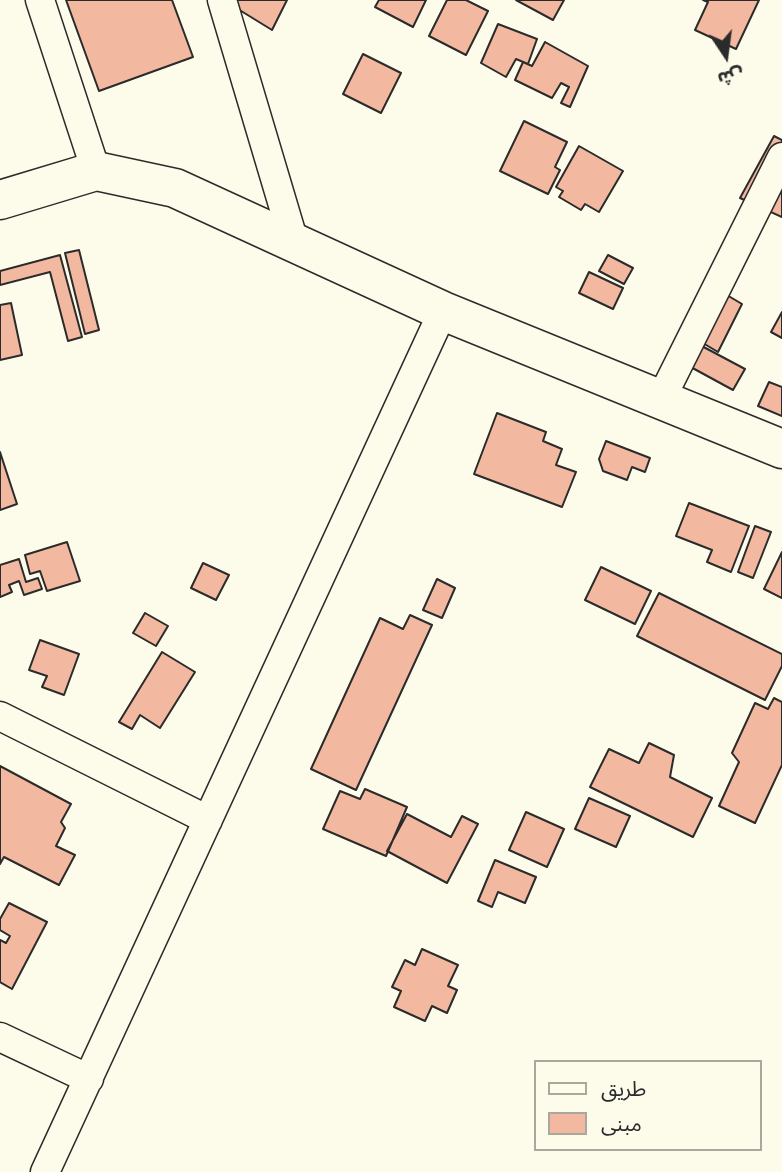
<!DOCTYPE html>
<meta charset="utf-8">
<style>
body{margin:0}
#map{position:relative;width:782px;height:1172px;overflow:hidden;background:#fdfbea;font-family:"DM Sans","Noto Sans Arabic",sans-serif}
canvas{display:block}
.legend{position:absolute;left:534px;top:1060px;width:228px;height:91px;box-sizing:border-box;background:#fdfbea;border:2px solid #a9a89e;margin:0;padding:9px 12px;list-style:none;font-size:21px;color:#2b2b2b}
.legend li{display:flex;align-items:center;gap:14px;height:35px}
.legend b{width:35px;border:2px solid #a9a89e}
.north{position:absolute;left:691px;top:21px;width:70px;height:70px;-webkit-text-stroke:5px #fdfbea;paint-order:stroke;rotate:167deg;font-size:19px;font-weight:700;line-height:28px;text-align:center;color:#2b2b2b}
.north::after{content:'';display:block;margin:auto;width:24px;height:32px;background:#2b2b2b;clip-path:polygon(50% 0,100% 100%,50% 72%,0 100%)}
</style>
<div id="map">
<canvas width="782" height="1172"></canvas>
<ul class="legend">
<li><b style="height:9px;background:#fdfbea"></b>طريق</li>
<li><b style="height:19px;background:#f2b8a0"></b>مبنى</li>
</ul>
<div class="north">ش</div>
</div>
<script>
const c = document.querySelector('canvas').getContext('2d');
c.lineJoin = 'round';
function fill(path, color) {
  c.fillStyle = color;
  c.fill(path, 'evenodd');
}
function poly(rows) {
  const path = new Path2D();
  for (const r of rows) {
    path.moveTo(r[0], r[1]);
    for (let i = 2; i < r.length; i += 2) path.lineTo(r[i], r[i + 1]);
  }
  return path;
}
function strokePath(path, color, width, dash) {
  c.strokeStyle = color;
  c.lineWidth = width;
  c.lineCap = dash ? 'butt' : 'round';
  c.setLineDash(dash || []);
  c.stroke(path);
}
const building = poly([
 [66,0,172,0,193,57,99,91,66,0],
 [236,0,287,0,272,30,233,6,236,0],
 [379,0,426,0,413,27,375,7,379,0],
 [447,0,466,0,488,11,466,55,429,36,447,0],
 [516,0,564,0,553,20,516,0],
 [703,0,759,0,736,49,695,30,708,2,703,0],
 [498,24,537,39,528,64,516,59,506,77,481,63,498,24],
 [545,42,588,66,570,107,561,103,569,87,561,83,552,98,515,80,523,62,532,66,545,42],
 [363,54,401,73,381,113,343,94,363,54],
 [524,121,567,142,555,167,560,170,548,194,500,171,524,121],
 [774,136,782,140,782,217,740,198,774,136],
 [579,146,623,171,599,212,585,204,581,210,559,197,563,191,556,187,579,146],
 [79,250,99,330,85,334,65,253,79,250],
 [60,255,82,337,68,341,50,272,0,285,0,271,60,255],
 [608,255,633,268,624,284,599,271,608,255],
 [589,272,623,288,613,309,579,293,589,272],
 [715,288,742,304,718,352,691,336,715,288],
 [11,303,22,355,0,360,0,305,11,303],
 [782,312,782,338,771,332,782,312],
 [698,344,745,369,733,390,687,365,698,344],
 [769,382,782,387,782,416,758,406,769,382],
 [497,413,546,432,543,441,562,449,556,465,576,472,562,507,474,474,497,413],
 [606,441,650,458,645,472,632,467,627,480,603,471,599,459,606,441],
 [0,452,17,504,0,510,0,452],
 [689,503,749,526,731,572,707,562,712,550,676,536,689,503],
 [755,526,771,532,753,578,738,572,755,526],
 [67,542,80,581,47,591,40,571,30,574,25,555,67,542],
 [782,552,782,598,764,589,782,552],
 [19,559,26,582,38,578,42,589,24,595,19,581,9,585,12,592,0,597,0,565,19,559],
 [203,563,229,575,216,600,191,588,203,563],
 [601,567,651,591,635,624,585,600,601,567],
 [437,579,455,588,442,618,423,610,437,579],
 [659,593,782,654,782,666,765,700,637,636,659,593],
 [145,613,168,626,156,646,133,633,145,613],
 [410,615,432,625,356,790,311,769,380,618,403,629,410,615],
 [40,640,79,654,64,695,42,687,47,676,29,670,40,640],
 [162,652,195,672,160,728,140,715,132,729,119,722,162,652],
 [774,698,782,702,782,765,755,823,719,806,739,762,732,753,755,703,768,709,774,698],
 [649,743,674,755,670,777,712,798,693,837,590,787,609,749,639,763,649,743],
 [0,766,71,804,61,822,65,828,56,846,75,855,59,885,4,857,0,864,0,766],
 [365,789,407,807,386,856,323,829,340,791,360,799,365,789],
 [589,798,630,816,616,847,575,829,589,798],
 [526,812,564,829,547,867,509,850,526,812],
 [407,814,451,837,462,816,478,824,447,883,387,851,407,814],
 [495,860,536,877,525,903,498,892,492,907,478,901,495,860],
 [9,903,47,922,12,989,0,982,0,940,6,943,10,936,0,930,0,919,9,903],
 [422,949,458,965,448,986,457,990,447,1013,432,1006,425,1021,394,1007,401,991,392,987,405,960,415,965,422,949]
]);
const street = poly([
 [40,0,96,171],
 [222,0,294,242],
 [660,401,782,157],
 [0,716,208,820],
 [0,1037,89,1079],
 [45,1172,443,311]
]);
const secondary = poly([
 [0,200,96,171,175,188,443,311,782,449]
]);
fill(building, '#f2b8a0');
strokePath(building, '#2b2b2b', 2);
strokePath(street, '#2b2b2b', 31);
strokePath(secondary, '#2b2b2b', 41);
strokePath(street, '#fdfbea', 28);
strokePath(secondary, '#fdfbea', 38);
</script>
